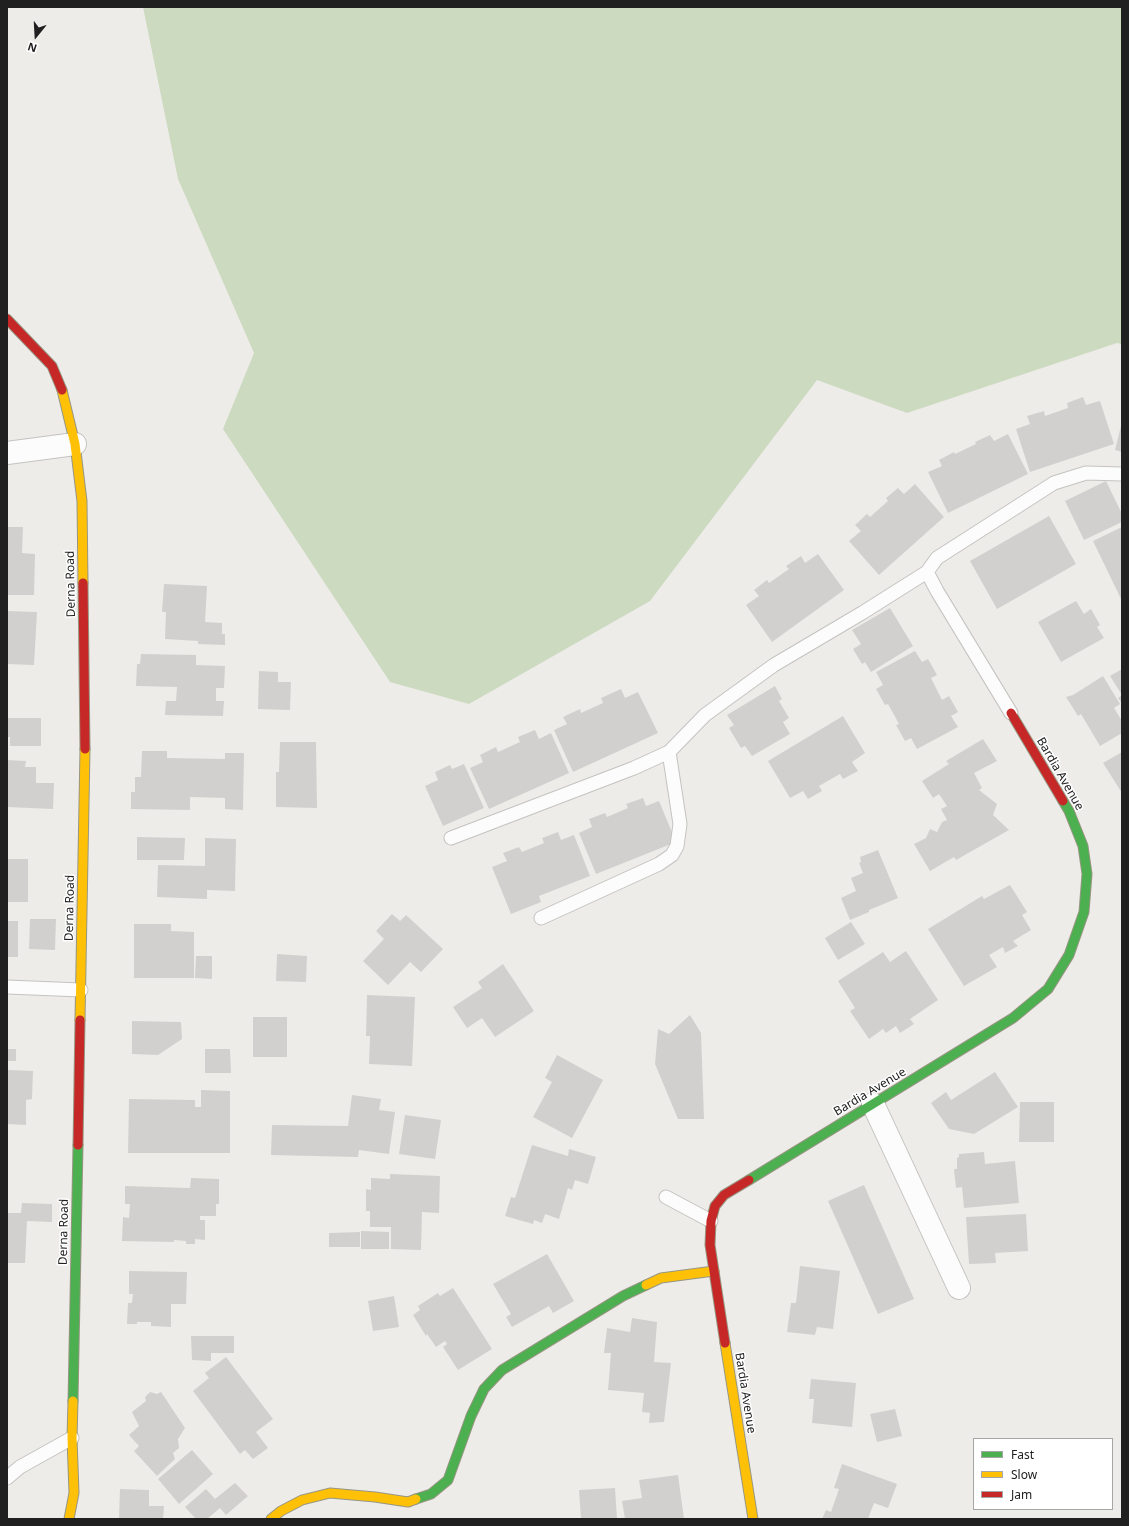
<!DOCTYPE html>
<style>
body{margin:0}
#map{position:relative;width:1129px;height:1526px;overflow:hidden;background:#eeece9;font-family:"Noto Sans",sans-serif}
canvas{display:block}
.frame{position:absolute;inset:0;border:8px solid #202020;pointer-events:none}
.legend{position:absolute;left:973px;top:1438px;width:140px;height:72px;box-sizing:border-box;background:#fff;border:1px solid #a6a6a6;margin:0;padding:5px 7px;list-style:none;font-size:12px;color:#202020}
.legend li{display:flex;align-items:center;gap:8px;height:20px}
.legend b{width:20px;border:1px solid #a6a6a6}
.north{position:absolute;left:16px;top:16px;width:40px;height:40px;-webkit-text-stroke:3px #fff;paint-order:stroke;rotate:198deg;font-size:11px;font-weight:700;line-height:16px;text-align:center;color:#202020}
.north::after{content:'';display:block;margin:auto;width:14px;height:18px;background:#202020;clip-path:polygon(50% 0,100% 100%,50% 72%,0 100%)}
</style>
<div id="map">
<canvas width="1129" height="1526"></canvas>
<div class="frame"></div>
<ul class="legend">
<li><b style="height:5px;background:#4caf50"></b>Fast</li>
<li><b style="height:5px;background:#ffc107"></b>Slow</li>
<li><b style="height:5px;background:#c62828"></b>Jam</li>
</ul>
<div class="north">N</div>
</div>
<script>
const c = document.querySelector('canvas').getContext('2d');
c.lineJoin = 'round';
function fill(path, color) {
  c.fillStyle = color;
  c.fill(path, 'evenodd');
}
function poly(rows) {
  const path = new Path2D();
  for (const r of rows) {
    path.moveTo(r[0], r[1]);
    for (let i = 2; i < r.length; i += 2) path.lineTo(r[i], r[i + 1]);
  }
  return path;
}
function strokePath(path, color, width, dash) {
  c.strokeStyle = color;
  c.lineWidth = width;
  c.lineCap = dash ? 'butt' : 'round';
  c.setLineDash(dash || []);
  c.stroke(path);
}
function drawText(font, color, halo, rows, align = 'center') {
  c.font = font + ' "Noto Sans",sans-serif';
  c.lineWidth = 3;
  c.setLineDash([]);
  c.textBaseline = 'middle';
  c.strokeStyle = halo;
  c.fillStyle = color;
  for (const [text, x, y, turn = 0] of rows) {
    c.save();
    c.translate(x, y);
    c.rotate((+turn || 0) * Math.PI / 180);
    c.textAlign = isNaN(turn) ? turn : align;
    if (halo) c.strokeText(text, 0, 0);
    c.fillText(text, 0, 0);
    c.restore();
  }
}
const forest = poly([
 [143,7,1122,7,1122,344,1117,343,907,413,817,380,650,601,469,704,390,682,223,429,254,353,178,179]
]);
const building = poly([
 [1083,397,1086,405,1100,401,1114,444,1030,472,1016,429,1030,424,1027,416,1044,411,1045,416,1068,408,1067,403],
 [1121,426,1122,426,1122,452,1115,450],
 [1008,434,1028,474,948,513,928,472,942,466,939,460,954,452,955,454,976,444,975,442,990,435,994,441],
 [1106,481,1122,514,1122,522,1084,540,1065,501],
 [915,484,944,517,879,575,849,541,861,531,855,525,867,514,870,517,888,501,886,498,898,488,904,494],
 [1049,516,1076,564,997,609,970,561],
 [7,527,23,527,22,553,35,554,34,595,7,595],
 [1122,527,1122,601,1093,541],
 [818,554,844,590,772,642,746,605,759,596,754,590,767,580,769,583,789,569,786,566,801,556,805,563],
 [164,584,207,586,205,622,222,623,222,634,225,634,225,645,198,644,198,641,165,639,166,612,162,612],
 [1076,601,1084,614,1091,609,1100,625,1097,627,1104,638,1061,662,1038,622],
 [890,608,913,646,871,672,865,662,862,664,853,649,861,644,852,630],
 [7,611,37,612,34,665,7,664],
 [915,651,922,662,928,659,937,675,931,678,942,700,949,696,958,712,951,716,958,727,917,749,911,738,905,741,896,725,899,724,888,704,885,705,876,689,883,685,876,672],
 [141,654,196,655,196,665,225,666,224,688,216,688,216,701,224,701,223,716,165,715,166,701,176,701,177,687,136,686,137,664,140,664],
 [1122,669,1122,703,1118,698,1122,695,1110,676],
 [259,671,278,672,278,682,291,682,290,710,258,709],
 [1103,676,1120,704,1114,708,1122,721,1122,733,1100,746,1081,714,1078,716,1066,697,1073,695],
 [775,686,782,699,779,701,789,718,783,722,790,734,752,756,745,746,741,748,729,728,734,725,727,715],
 [621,689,625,698,638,692,658,733,573,772,554,730,567,724,563,717,580,709,581,713,603,703,601,698],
 [843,716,865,753,852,762,858,771,843,779,840,774,819,786,822,791,808,799,803,791,790,798,768,761],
 [7,718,41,718,41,746,10,746,10,737,7,737],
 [535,730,539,739,551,733,569,773,489,809,470,768,483,762,480,755,496,747,498,752,520,742,518,737],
 [983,739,997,761,974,773,982,788,979,790,997,804,993,815,1009,830,956,860,954,857,930,871,914,844,926,838,930,829,937,832,942,822,947,820,941,809,947,806,939,794,933,798,922,781,949,764,946,761],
 [280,742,316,742,317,808,276,807,276,772,279,772],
 [142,751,167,751,167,758,225,759,225,753,244,753,243,810,225,809,225,798,190,797,190,810,131,809,131,792,135,792,135,777,141,777],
 [1122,752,1122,793,1103,763],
 [7,760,26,761,25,767,36,767,36,783,54,783,53,809,7,807],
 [464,764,484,808,443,826,425,786,438,780,435,772,450,765,452,769],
 [643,798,646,806,659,801,676,842,596,874,579,833,592,827,589,819,605,813,607,817,628,808,626,804],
 [558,832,561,840,574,835,590,876,539,896,541,902,511,914,492,867,507,861,503,853,519,847,522,852,544,843,542,838],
 [137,837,185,838,184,860,137,860],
 [205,838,236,839,235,891,207,890,207,899,157,897,158,865,205,866],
 [878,850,898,898,869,910,869,912,850,920,841,898,856,891,851,878,863,873,859,863,861,862,860,857],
 [7,859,28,859,28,902,7,902],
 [1010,885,1027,912,1022,915,1031,930,1013,941,1018,946,1005,953,1003,947,989,955,997,967,964,986,928,929,982,896,984,899],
 [392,914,400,921,406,915,443,949,421,972,410,962,388,985,363,961,384,939,376,931],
 [30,919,56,919,55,950,29,949],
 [7,921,18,921,18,957,7,957],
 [851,922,865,944,838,960,825,938],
 [134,924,171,924,171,931,194,932,194,978,134,978],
 [906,951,938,1000,910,1019,914,1024,900,1033,896,1026,886,1033,883,1029,869,1039,850,1011,855,1008,838,981,883,952,890,962],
 [277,954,307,956,306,982,276,981],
 [196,956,212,956,212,979,195,978],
 [503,964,534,1011,495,1037,482,1018,467,1028,453,1007,482,988,478,982],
 [367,995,415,997,412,1066,369,1064,370,1036,366,1036],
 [690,1015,701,1033,704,1119,678,1119,655,1064,658,1029,669,1034],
 [253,1017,287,1017,287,1057,253,1057],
 [132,1021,181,1022,182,1039,158,1055,132,1054],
 [7,1049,16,1049,16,1061,7,1061],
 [205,1049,230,1049,231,1073,205,1073],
 [557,1055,603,1080,572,1138,533,1117,552,1082,545,1078],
 [8,1070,33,1071,32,1099,26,1100,26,1125,7,1124,7,1078,8,1078],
 [995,1072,1018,1107,974,1134,949,1129,931,1103,946,1092,951,1100],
 [201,1090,230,1091,230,1153,128,1153,129,1099,195,1100,195,1107,201,1107],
 [352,1095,381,1099,379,1110,395,1112,389,1154,359,1150,358,1157,271,1155,272,1125,348,1126],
 [1020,1102,1054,1102,1054,1142,1019,1142],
 [405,1115,441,1120,435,1159,399,1154],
 [532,1145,568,1156,569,1149,596,1157,588,1184,575,1180,572,1190,568,1188,559,1219,545,1214,542,1223,534,1220,533,1224,505,1216,511,1197,515,1198],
 [984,1152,985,1164,1015,1161,1019,1203,964,1208,962,1187,956,1188,954,1169,957,1169,957,1158,959,1157,959,1154],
 [390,1174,440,1176,439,1213,422,1212,421,1250,391,1249,391,1227,370,1227,370,1211,366,1211,366,1189,371,1190,371,1178,390,1179],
 [191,1178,219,1179,219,1204,216,1204,216,1216,200,1216,200,1220,205,1220,205,1240,195,1239,195,1244,186,1244,186,1241,174,1240,174,1242,122,1241,123,1217,129,1218,130,1204,125,1204,125,1186,190,1188],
 [864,1185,914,1299,878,1314,828,1201],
 [22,1203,52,1204,52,1222,27,1221,25,1263,7,1263,7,1213,21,1213],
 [1026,1214,1028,1251,995,1253,996,1263,969,1264,966,1217],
 [361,1231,389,1232,389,1249,361,1249],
 [360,1232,360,1247,329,1247,329,1233],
 [547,1254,574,1301,553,1313,549,1306,512,1327,506,1317,511,1314,493,1284],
 [800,1266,840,1271,833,1329,817,1327,815,1335,787,1332,791,1303,796,1303],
 [129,1271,187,1272,186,1304,171,1304,171,1327,151,1326,151,1322,137,1322,137,1324,127,1324,128,1303,132,1303,133,1294,129,1294],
 [453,1288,492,1349,458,1370,443,1347,447,1344,445,1341,436,1347,427,1334,426,1336,413,1315,420,1310,418,1306,438,1293,440,1296],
 [394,1296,399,1327,373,1331,368,1301],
 [632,1318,657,1322,654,1362,671,1363,664,1422,649,1423,650,1413,642,1412,644,1393,608,1390,611,1353,604,1353,607,1328,630,1332],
 [191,1336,234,1336,234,1353,211,1353,211,1361,192,1360],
 [226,1357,273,1419,256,1432,268,1448,253,1459,245,1450,240,1454,193,1391,209,1378,205,1373],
 [811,1379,856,1383,852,1427,812,1423,814,1399,809,1399],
 [150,1392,157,1394,161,1392,185,1428,178,1439,179,1448,173,1453,175,1459,157,1476,134,1451,139,1446,129,1435,139,1426,132,1412,146,1401,145,1397],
 [895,1409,902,1436,877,1442,870,1414],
 [192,1450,213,1474,179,1504,158,1479],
 [842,1464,897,1484,888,1508,874,1503,868,1519,822,1519,826,1510,831,1512,839,1489,834,1488],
 [678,1475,684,1519,625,1519,622,1501,642,1498,639,1480],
 [235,1483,248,1496,226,1515,220,1508,207,1519,196,1519,185,1507,206,1489,215,1499],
 [615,1488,617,1519,581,1519,579,1490],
 [120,1489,149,1490,149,1506,164,1506,163,1519,119,1519]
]);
const lane = poly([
 [927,572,937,591,1011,713],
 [451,838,634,768,669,752,705,715,774,665,862,613,927,572,937,558,1054,483,1086,473,1122,474],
 [541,918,659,864,672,855,677,846,680,824,669,752],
 [7,987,81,990],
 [666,1197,711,1221],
 [7,1478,20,1467,72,1438]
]);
const street = poly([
 [7,453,75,444],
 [873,1104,959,1288]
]);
const fast = poly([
 [749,1180,1013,1018,1048,989,1069,955,1084,912,1087,874,1083,846,1069,811,1063,801],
 [73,1401,78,1145],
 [416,1499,431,1494,448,1480,471,1416,484,1389,502,1370,623,1296,646,1285]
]);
const slow = poly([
 [62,390,75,444,82,501,83,583],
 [80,1020,85,749],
 [646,1285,661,1278,714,1271],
 [725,1343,753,1519],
 [69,1519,74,1493,72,1438,73,1401],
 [271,1519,281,1511,302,1500,330,1493,375,1497,408,1502,416,1499]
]);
const jam = poly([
 [7,319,52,366,62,390],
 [83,583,85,749],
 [1011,713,1063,801],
 [78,1145,80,1020],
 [725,1343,710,1245,711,1221,715,1206,724,1195,749,1180]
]);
const streetNames = [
 ["Derna Road",71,584,-91],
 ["Bardia Avenue",1060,774,60],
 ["Derna Road",70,908,-89],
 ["Bardia Avenue",870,1092,-31],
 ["Derna Road",64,1232,-89],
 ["Bardia Avenue",745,1393,81]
];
fill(forest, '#ccdac0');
fill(building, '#d2d0ce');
strokePath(lane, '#c4c3c1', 15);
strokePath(street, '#c4c3c1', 24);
strokePath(fast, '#979682', 11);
strokePath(slow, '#979682', 11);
strokePath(jam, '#979682', 11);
strokePath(lane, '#fcfcfc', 13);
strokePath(street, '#fcfcfc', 22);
strokePath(fast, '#4caf50', 9);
strokePath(slow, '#ffc107', 9);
strokePath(jam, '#c62828', 9);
drawText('12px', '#202020', '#fff', streetNames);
</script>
